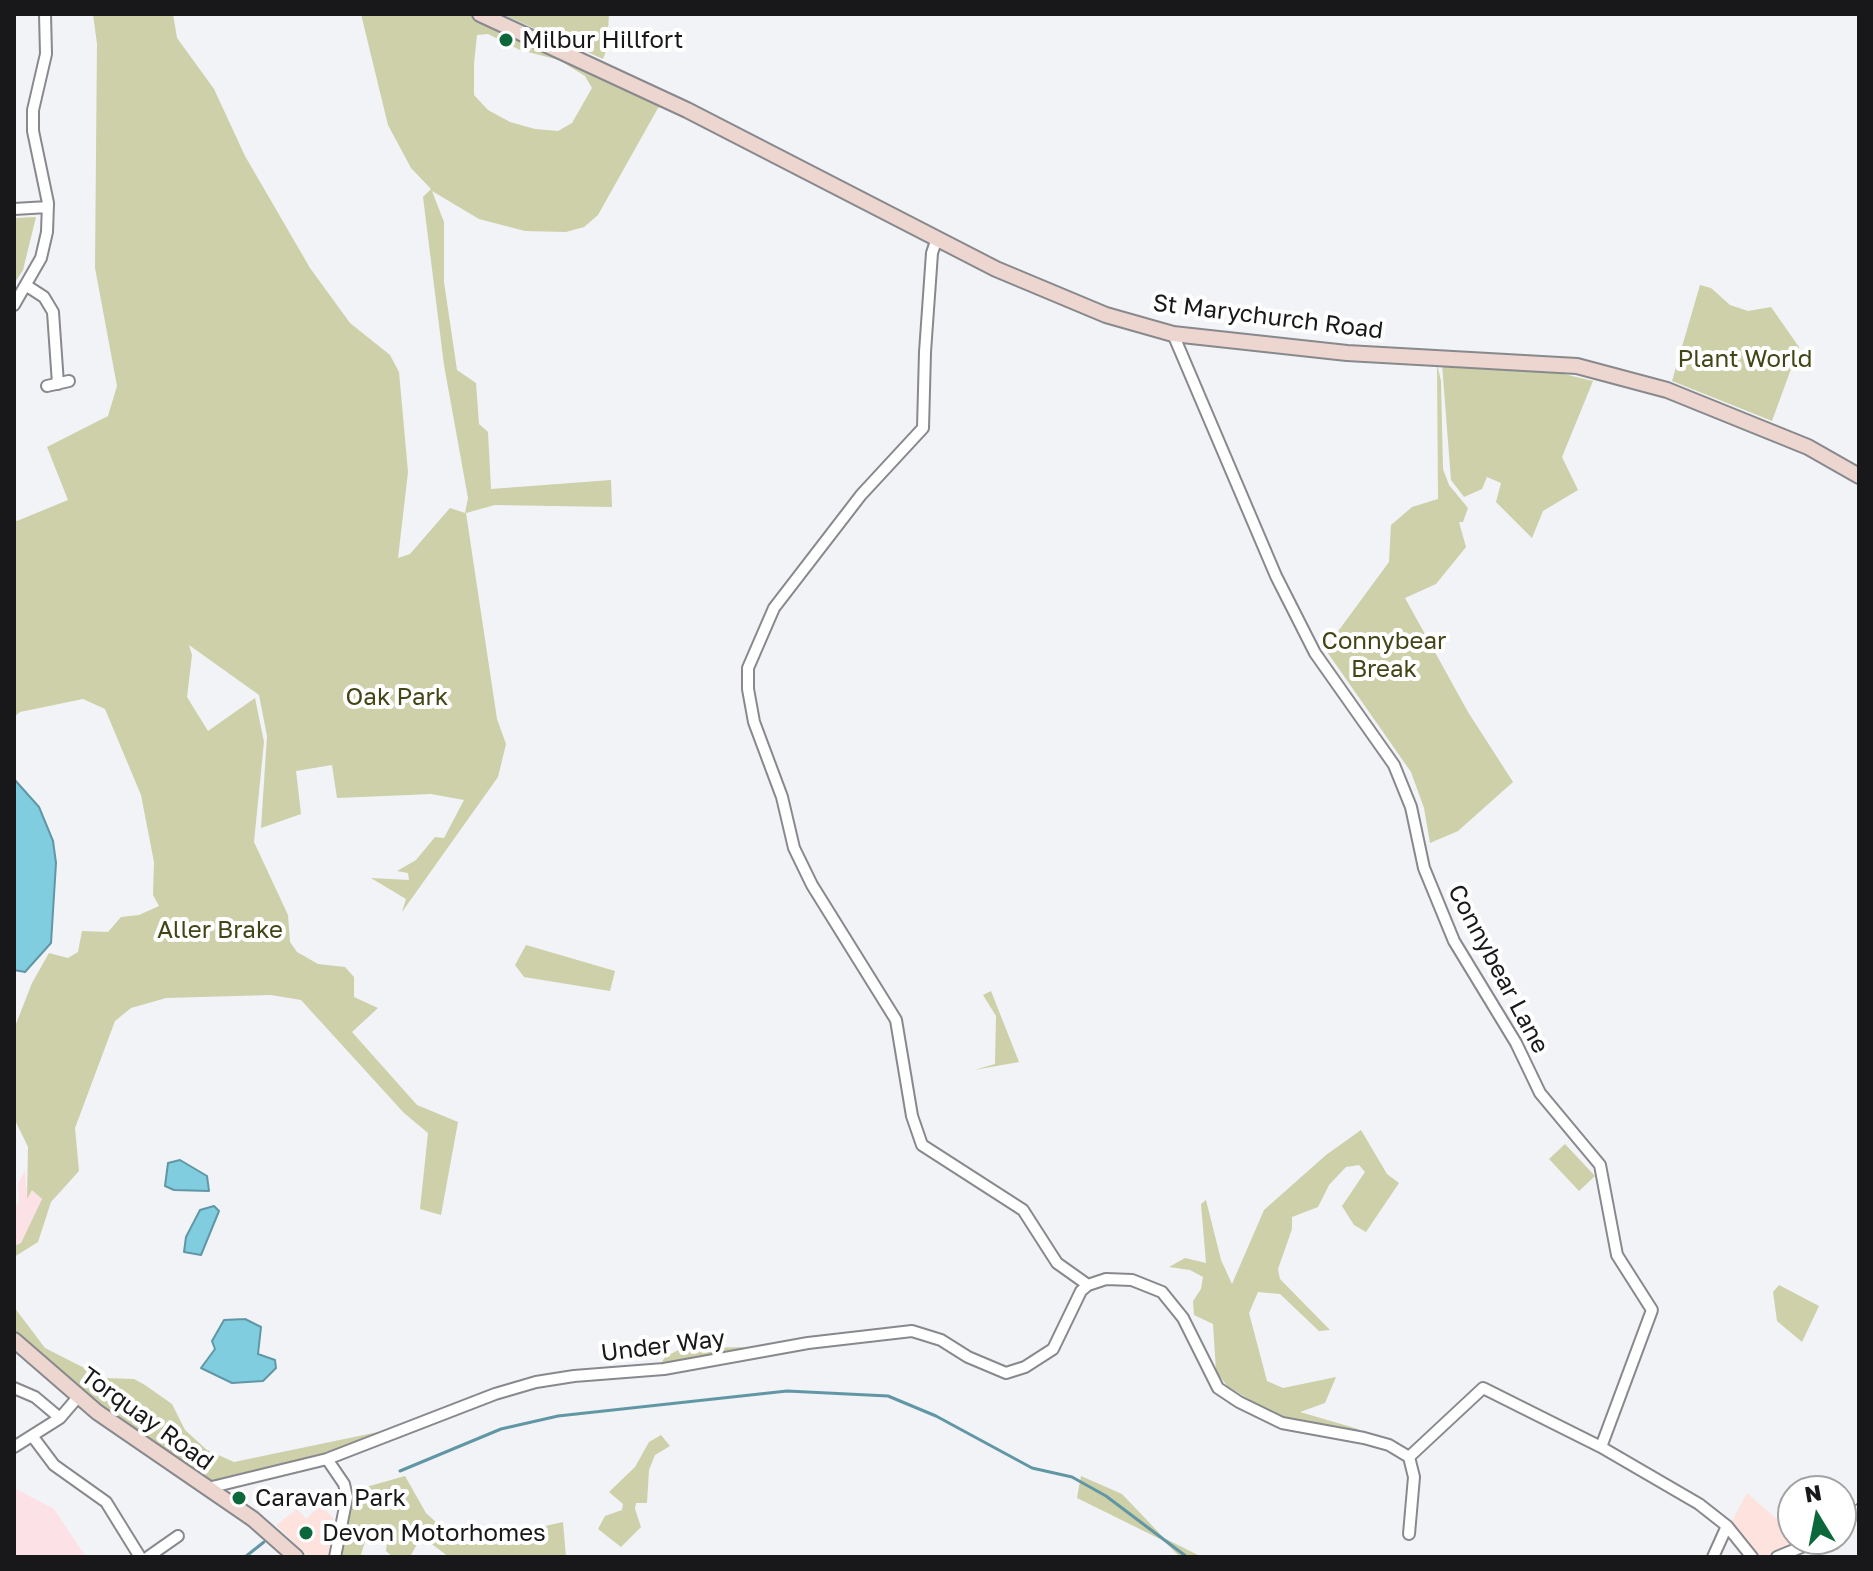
<!DOCTYPE html>
<style>
body{margin:0}
#map{position:relative;width:1873px;height:1571px;overflow:hidden;background:#f1f3f7;font-family:"Golos Text",sans-serif}
canvas{display:block}
.frame{position:absolute;inset:0;border:16px solid #18181a;pointer-events:none}
.north{position:absolute;left:1777px;top:1475px;width:80px;height:80px;box-sizing:border-box;background:#fff;border:2px solid #a3a3a3;border-radius:50%;rotate:350deg;font-size:22px;font-weight:700;line-height:32px;text-align:center;color:#18181a}
.north::after{content:'';display:block;margin:auto;width:28px;height:36px;background:#0c683b;clip-path:polygon(50% 0,100% 100%,50% 72%,0 100%)}
</style>
<div id="map">
<canvas width="1873" height="1571"></canvas>
<div class="frame"></div>
<div class="north">N</div>
</div>
<script>
const c = document.querySelector('canvas').getContext('2d');
c.lineJoin = 'round';
function fill(path, color) {
  c.fillStyle = color;
  c.fill(path, 'evenodd');
}
function poly(rows) {
  const path = new Path2D();
  for (const r of rows) {
    path.moveTo(r[0], r[1]);
    for (let i = 2; i < r.length; i += 2) path.lineTo(r[i], r[i + 1]);
  }
  return path;
}
function strokePath(path, color, width, dash) {
  c.strokeStyle = color;
  c.lineWidth = width;
  c.lineCap = dash ? 'butt' : 'round';
  c.setLineDash(dash || []);
  c.stroke(path);
}
function drawText(font, color, halo, rows, align = 'center') {
  c.font = font + ' "Golos Text",sans-serif';
  c.lineWidth = 8;
  c.setLineDash([]);
  c.textBaseline = 'middle';
  c.strokeStyle = halo;
  c.fillStyle = color;
  for (const [text, x, y, turn = 0] of rows) {
    c.save();
    c.translate(x, y);
    c.rotate((+turn || 0) * Math.PI / 180);
    c.textAlign = isNaN(turn) ? turn : align;
    if (halo) c.strokeText(text, 0, 0);
    c.fillText(text, 0, 0);
    c.restore();
  }
}
const commercial = poly([
 [1747,1493,1793,1533,1793,1539,1806,1543,1761,1557,1731,1523],
 [321,1505,334,1519,328,1557,309,1557,276,1525,297,1509,306,1519]
]);
const industrial = poly([
 [25,1170,27,1197,32,1190,42,1199,21,1243,14,1246,14,1210,19,1201,18,1184],
 [14,1488,54,1509,86,1557,14,1557]
]);
const green = poly([
 [93,14,173,14,177,38,214,89,245,156,310,268,350,323,390,355,399,372,408,472,398,558,410,554,450,508,465,513,468,498,444,365,423,197,431,189,411,168,388,125,361,14,474,14,666,105,658,108,598,215,584,227,566,232,525,231,479,219,432,191,444,222,444,282,457,370,476,383,479,424,488,432,491,489,611,480,612,507,495,505,466,513,497,719,506,744,498,777,402,912,406,899,371,878,409,880,408,873,397,871,416,860,435,837,444,838,464,800,431,794,337,798,332,765,296,771,301,814,261,828,267,736,259,695,189,645,192,655,187,697,208,731,255,698,264,742,254,842,288,915,290,942,297,952,318,964,345,967,354,977,354,997,378,1008,352,1032,417,1105,458,1122,441,1215,420,1209,428,1133,404,1113,301,1000,271,995,166,998,131,1008,115,1021,75,1128,79,1171,51,1202,38,1242,14,1257,14,1246,21,1243,42,1199,32,1190,27,1199,28,1147,14,1118,14,1029,32,983,49,953,68,958,78,952,82,931,108,932,121,917,139,915,159,906,153,895,154,862,141,795,105,709,83,699,20,712,14,717,14,518,17,521,68,500,47,447,108,416,117,386,95,268,97,44],
 [488,34,520,50,559,60,585,76,592,88,572,123,558,131,535,129,510,122,488,110,474,95,474,64,477,35],
 [502,14,609,14,607,48,603,59],
 [36,217,23,270,14,284,14,218],
 [1700,285,1711,288,1730,305,1748,311,1771,307,1799,347,1772,421,1672,381],
 [1437,364,1441,381,1443,469,1449,485,1468,508,1463,522,1459,522,1466,547,1436,584,1405,598,1468,712,1513,782,1458,831,1430,843,1424,808,1411,772,1325,649,1389,562,1391,525,1412,507,1438,499],
 [1442,364,1560,373,1593,381,1562,457,1578,490,1543,511,1532,538,1496,502,1501,483,1487,477,1482,489,1464,497,1451,480],
 [526,945,615,971,610,991,524,977,515,965],
 [991,991,1019,1062,974,1070,995,1064,996,1016,983,995],
 [1361,1130,1387,1174,1399,1183,1366,1232,1354,1225,1342,1206,1365,1172,1359,1165,1346,1167,1329,1185,1318,1207,1292,1217,1292,1229,1278,1269,1280,1279,1330,1330,1319,1331,1280,1294,1258,1292,1249,1313,1267,1381,1283,1388,1336,1377,1325,1403,1300,1412,1358,1429,1361,1433,1281,1419,1227,1386,1216,1371,1213,1324,1194,1315,1193,1301,1201,1289,1203,1277,1190,1270,1169,1267,1185,1258,1206,1263,1201,1204,1206,1200,1221,1260,1232,1284,1264,1210,1326,1155],
 [1565,1144,1595,1176,1579,1191,1549,1159],
 [1779,1285,1819,1306,1802,1342,1777,1321,1773,1292],
 [14,1307,45,1348,104,1378,134,1379,145,1385,172,1404,185,1430,207,1450,234,1462,383,1431,377,1441,204,1489,97,1412,14,1335],
 [757,1347,660,1365,665,1357,682,1348],
 [661,1435,670,1446,655,1455,649,1470,647,1503,636,1503,635,1509,641,1527,621,1547,598,1529,605,1516,622,1510,623,1504,609,1492,635,1467,649,1442],
 [405,1476,426,1513,461,1545,563,1522,566,1557,449,1557,429,1542,417,1544,410,1557,393,1557,386,1551,388,1534,369,1530,360,1557,338,1557,352,1491],
 [1081,1476,1122,1494,1164,1538,1202,1557,1180,1557,1164,1541,1077,1498]
]);
const water = poly([
 [14,779,39,807,53,841,56,863,51,943,25,972,14,970,14,779],
 [180,1160,207,1176,209,1191,174,1190,165,1186,168,1163,180,1160],
 [214,1206,219,1211,201,1255,184,1252,186,1237,200,1210,214,1206],
 [245,1319,261,1327,258,1354,275,1360,276,1368,263,1381,232,1383,201,1368,215,1349,212,1341,224,1320,245,1319]
]);
const stream = poly([
 [400,1471,501,1429,558,1416,787,1391,888,1396,936,1416,1032,1468,1072,1477,1106,1496,1187,1557],
 [245,1557,264,1542]
]);
const street = poly([
 [14,209,48,207],
 [937,238,932,253,925,352,923,428,861,495,774,608,748,668,748,689,754,722,782,797,794,848,812,885,896,1020,912,1116,922,1145,1023,1210,1057,1263,1088,1285],
 [27,286,44,297,53,312,58,384],
 [14,305,41,258,47,232,48,203,33,131,33,110,46,54,45,14],
 [1173,334,1276,576,1315,653,1394,765,1411,807,1424,868,1454,941,1516,1043,1540,1093,1600,1165,1617,1255,1652,1310,1601,1447],
 [47,386,69,381],
 [14,1388,35,1397,60,1418],
 [33,1437,54,1465,106,1502,140,1557],
 [14,1447,60,1418,78,1397],
 [1409,1457,1483,1388,1601,1447,1699,1504,1727,1526,1752,1557],
 [327,1459,344,1484,347,1497,335,1557],
 [208,1488,327,1459,495,1394,536,1382,574,1376,664,1369,808,1343,912,1331,941,1340,968,1357,1006,1373,1025,1367,1053,1349,1081,1291,1088,1285,1106,1279,1132,1280,1162,1292,1183,1318,1218,1388,1239,1402,1282,1423,1364,1438,1389,1445,1409,1457,1414,1477,1409,1534],
 [1841,1524,1859,1510],
 [148,1557,178,1536],
 [1713,1557,1727,1526],
 [1777,1557,1821,1539]
]);
const secondary = poly([
 [480,14,687,110,996,269,1106,315,1173,334,1347,353,1577,366,1667,390,1808,447,1859,476],
 [14,1340,97,1412,253,1519,296,1557]
]);
const markers = [
 [506,40,8,"#0c683b"],
 [239,1498,8,"#0c683b"],
 [306,1533,8,"#0c683b"]
];
const poiNames = [
 ["Milbur Hillfort",522,40],
 ["Caravan Park",255,1498],
 ["Devon Motorhomes",322,1533]
];
const streetNames = [
 ["St Marychurch Road",1268,317,7],
 ["Connybear Lane",1498,969,62],
 ["Under Way",663,1346,-7],
 ["Torquay Road",147,1419,36]
];
const parkNames = [
 ["Plant World",1745,359],
 ["Connybear",1384,641],
 ["Break",1384,669],
 ["Oak Park",397,697],
 ["Aller Brake",220,930]
];
fill(commercial, '#fde2de');
fill(industrial, '#fce1e6');
fill(green, '#cdd0a8');
fill(water, '#80cde0');
strokePath(water, '#6197a5', 2);
strokePath(stream, '#6197a5', 3);
strokePath(street, '#87898d', 14);
strokePath(secondary, '#87898d', 18);
strokePath(street, '#fff', 10);
strokePath(secondary, '#edd5d0', 14);
for (const [x, y, r, color] of markers) {
  const dot = new Path2D();
  dot.arc(x, y, r, 0, 2 * Math.PI);
  c.fillStyle = color;
  c.fill(dot);
  strokePath(dot, '#fff', 3);
}
drawText('24px', '#18181a', '#fff', poiNames, 'left');
drawText('24px', '#18181a', '#fff', streetNames);
drawText('24px', '#434517', '#fff', parkNames);
</script>
